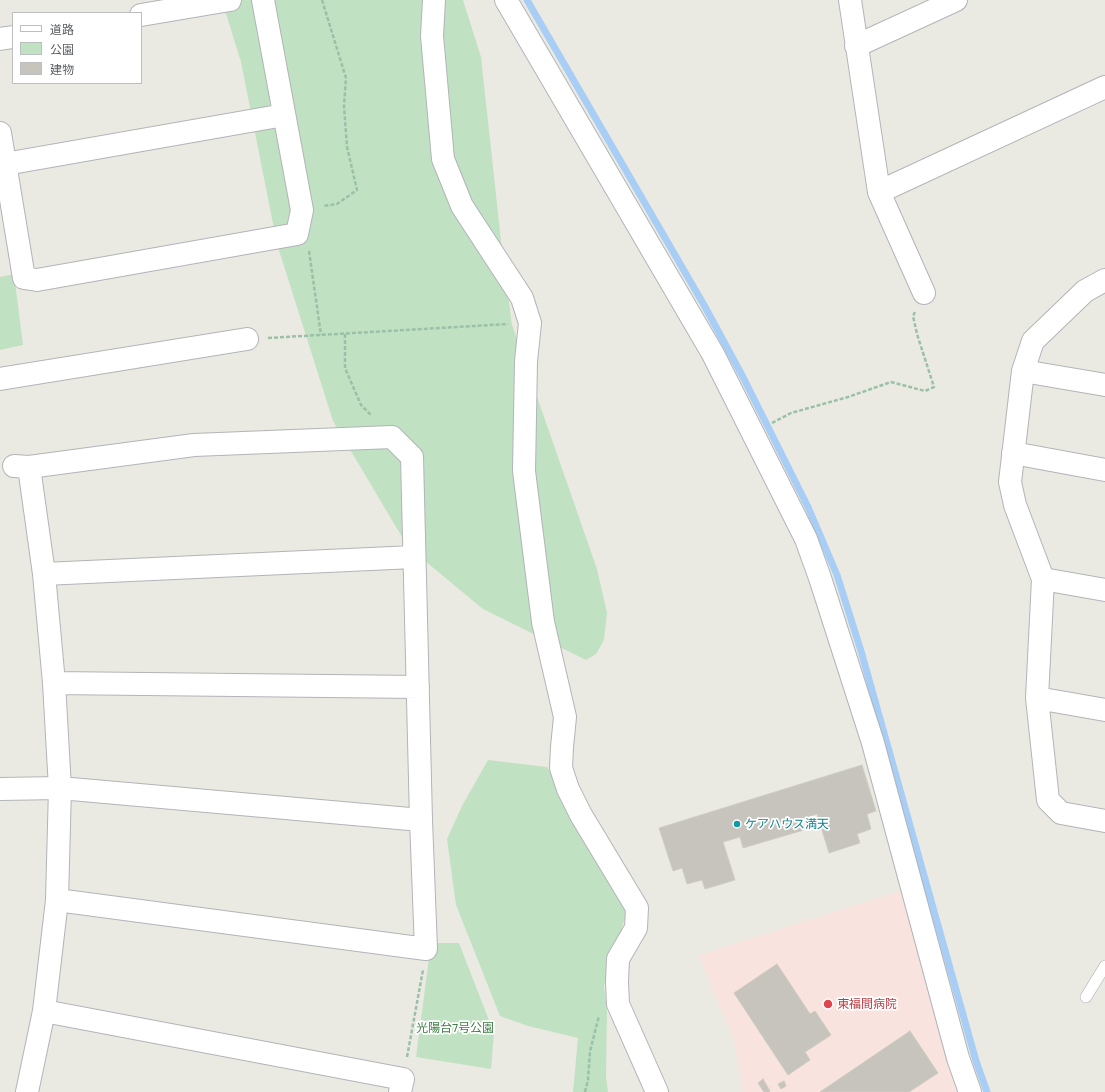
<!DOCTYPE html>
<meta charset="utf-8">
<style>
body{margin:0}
#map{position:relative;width:1105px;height:1092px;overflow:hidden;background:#ebeae2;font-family:"Exo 2","Noto Sans JP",sans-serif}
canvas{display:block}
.legend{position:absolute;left:12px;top:12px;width:130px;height:72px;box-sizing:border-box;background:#fff;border:1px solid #bdbec0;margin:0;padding:5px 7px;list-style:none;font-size:12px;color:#5a5d61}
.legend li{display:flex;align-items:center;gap:8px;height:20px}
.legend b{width:20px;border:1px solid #bdbec0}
</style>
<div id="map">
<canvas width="1105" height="1092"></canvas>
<ul class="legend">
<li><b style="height:5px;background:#fff"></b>道路</li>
<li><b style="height:11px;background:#c1e1c3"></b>公園</li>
<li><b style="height:11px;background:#c7c4be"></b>建物</li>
</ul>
</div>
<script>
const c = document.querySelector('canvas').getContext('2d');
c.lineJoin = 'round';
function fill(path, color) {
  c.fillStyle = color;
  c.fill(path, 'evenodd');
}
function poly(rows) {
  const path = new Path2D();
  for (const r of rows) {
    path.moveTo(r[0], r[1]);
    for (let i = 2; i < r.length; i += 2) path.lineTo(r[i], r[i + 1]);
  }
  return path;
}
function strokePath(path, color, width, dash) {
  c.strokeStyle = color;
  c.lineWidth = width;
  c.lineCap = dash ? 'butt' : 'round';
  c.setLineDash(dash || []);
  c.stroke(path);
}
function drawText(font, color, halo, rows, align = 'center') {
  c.font = font + ' "Exo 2","Noto Sans JP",sans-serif';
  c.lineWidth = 3.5;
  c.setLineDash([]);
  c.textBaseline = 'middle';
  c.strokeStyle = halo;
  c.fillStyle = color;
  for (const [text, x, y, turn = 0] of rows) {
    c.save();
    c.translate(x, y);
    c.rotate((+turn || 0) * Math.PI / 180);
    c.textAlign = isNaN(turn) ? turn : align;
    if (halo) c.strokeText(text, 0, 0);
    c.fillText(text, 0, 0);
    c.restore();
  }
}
const medical = poly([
 [903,890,962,1092,743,1092,734,1040,699,955]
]);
const green = poly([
 [219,0,463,0,481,57,501,241,512,325,597,569,607,613,604,640,596,654,586,660,483,609,408,547,333,421,277,244,241,62,224,7],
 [14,274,23,345,0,350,0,277],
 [488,760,547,767,629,903,620,935,604,986,607,1011,606,1077,608,1092,573,1092,578,1038,528,1026,500,1016,456,905,447,839,462,806],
 [431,943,459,943,494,1033,491,1069,416,1057]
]);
const stream = poly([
 [527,0,704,305,744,379,808,507,837,575,861,651,976,1061,987,1092]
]);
const building = poly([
 [862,765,876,811,867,814,871,829,857,834,860,843,829,853,817,814,801,819,804,830,743,848,740,837,723,842,735,880,705,889,702,880,687,884,682,868,673,871,659,828,862,765],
 [777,964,810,1014,815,1011,831,1035,805,1052,810,1060,788,1075,734,993,777,964],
 [910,1031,938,1073,909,1092,820,1092,910,1031],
 [763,1079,770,1091,769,1092,764,1092,758,1083,763,1079],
 [784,1081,786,1086,781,1089,778,1084,784,1081]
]);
const path = poly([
 [322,0,346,78,344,106,347,147,357,190,337,204,323,206],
 [309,251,321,335],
 [345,334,345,368,361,405,372,416],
 [268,338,508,324],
 [772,423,791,413,848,397,891,382,925,391,934,387,917,334,913,316,915,312],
 [407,1057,423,970],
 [585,1092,588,1080,590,1051,599,1016]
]);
const service = poly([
 [1086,997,1105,966]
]);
const minor = poly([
 [434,0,432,36,443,159,462,206,522,298,530,323,526,361,524,471,543,622,565,717,562,747,561,768,568,789,581,815,637,908,636,928,618,959,617,982,618,1004,657,1092],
 [506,0,713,354,806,539,820,578,873,743,958,1058,970,1092],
 [850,0,879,192,924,293],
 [141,15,230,0],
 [0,39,13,37],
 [856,46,956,0],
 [0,133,24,278,37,280,297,234,302,210,263,0],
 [0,165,284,115],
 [879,192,1105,87],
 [1105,280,1085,291,1033,341,1023,371,1010,482,1015,505,1043,579,1037,698,1048,800,1061,813,1105,821],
 [1023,371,1105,385],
 [1013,453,1105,470],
 [14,466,29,467,194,445,392,437,412,457,421,820,426,949,57,900],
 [44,574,414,557],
 [1043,579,1105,590],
 [54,683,418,687],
 [1037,698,1105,710],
 [0,789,60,788,421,820],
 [44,1011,403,1079,400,1092],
 [27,1092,44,1011,57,900,60,788,54,683,44,574,29,467]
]);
const tertiary = poly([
 [0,379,247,339]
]);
const markers = [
 [737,824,4,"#0f9aa8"],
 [828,1004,5,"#e0444e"]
];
const cultureNames = [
 ["ケアハウス満天",745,824]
];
const healthNames = [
 ["東福間病院",837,1004]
];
const parkNames = [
 ["光陽台7号公園",455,1028]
];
fill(medical, '#f8e3df');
fill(green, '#c1e1c3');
strokePath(stream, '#a8cef5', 7);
fill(building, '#c7c4be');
strokePath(building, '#cfccc1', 1);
strokePath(service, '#b2b4b8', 12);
strokePath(minor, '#b2b4b8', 24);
strokePath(tertiary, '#b2b4b8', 24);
strokePath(path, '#9ac1a8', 2.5, [4, 2]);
strokePath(service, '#fff', 11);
strokePath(minor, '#fff', 22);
strokePath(tertiary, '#fff', 22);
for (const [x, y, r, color] of markers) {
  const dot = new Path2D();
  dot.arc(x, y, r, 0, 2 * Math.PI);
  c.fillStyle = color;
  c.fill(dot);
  strokePath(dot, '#fff', 1.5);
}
drawText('12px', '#0d838f', '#fff', cultureNames, 'left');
drawText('12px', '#be3a42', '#fff', healthNames, 'left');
drawText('12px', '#3d7e44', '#fff', parkNames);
</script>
